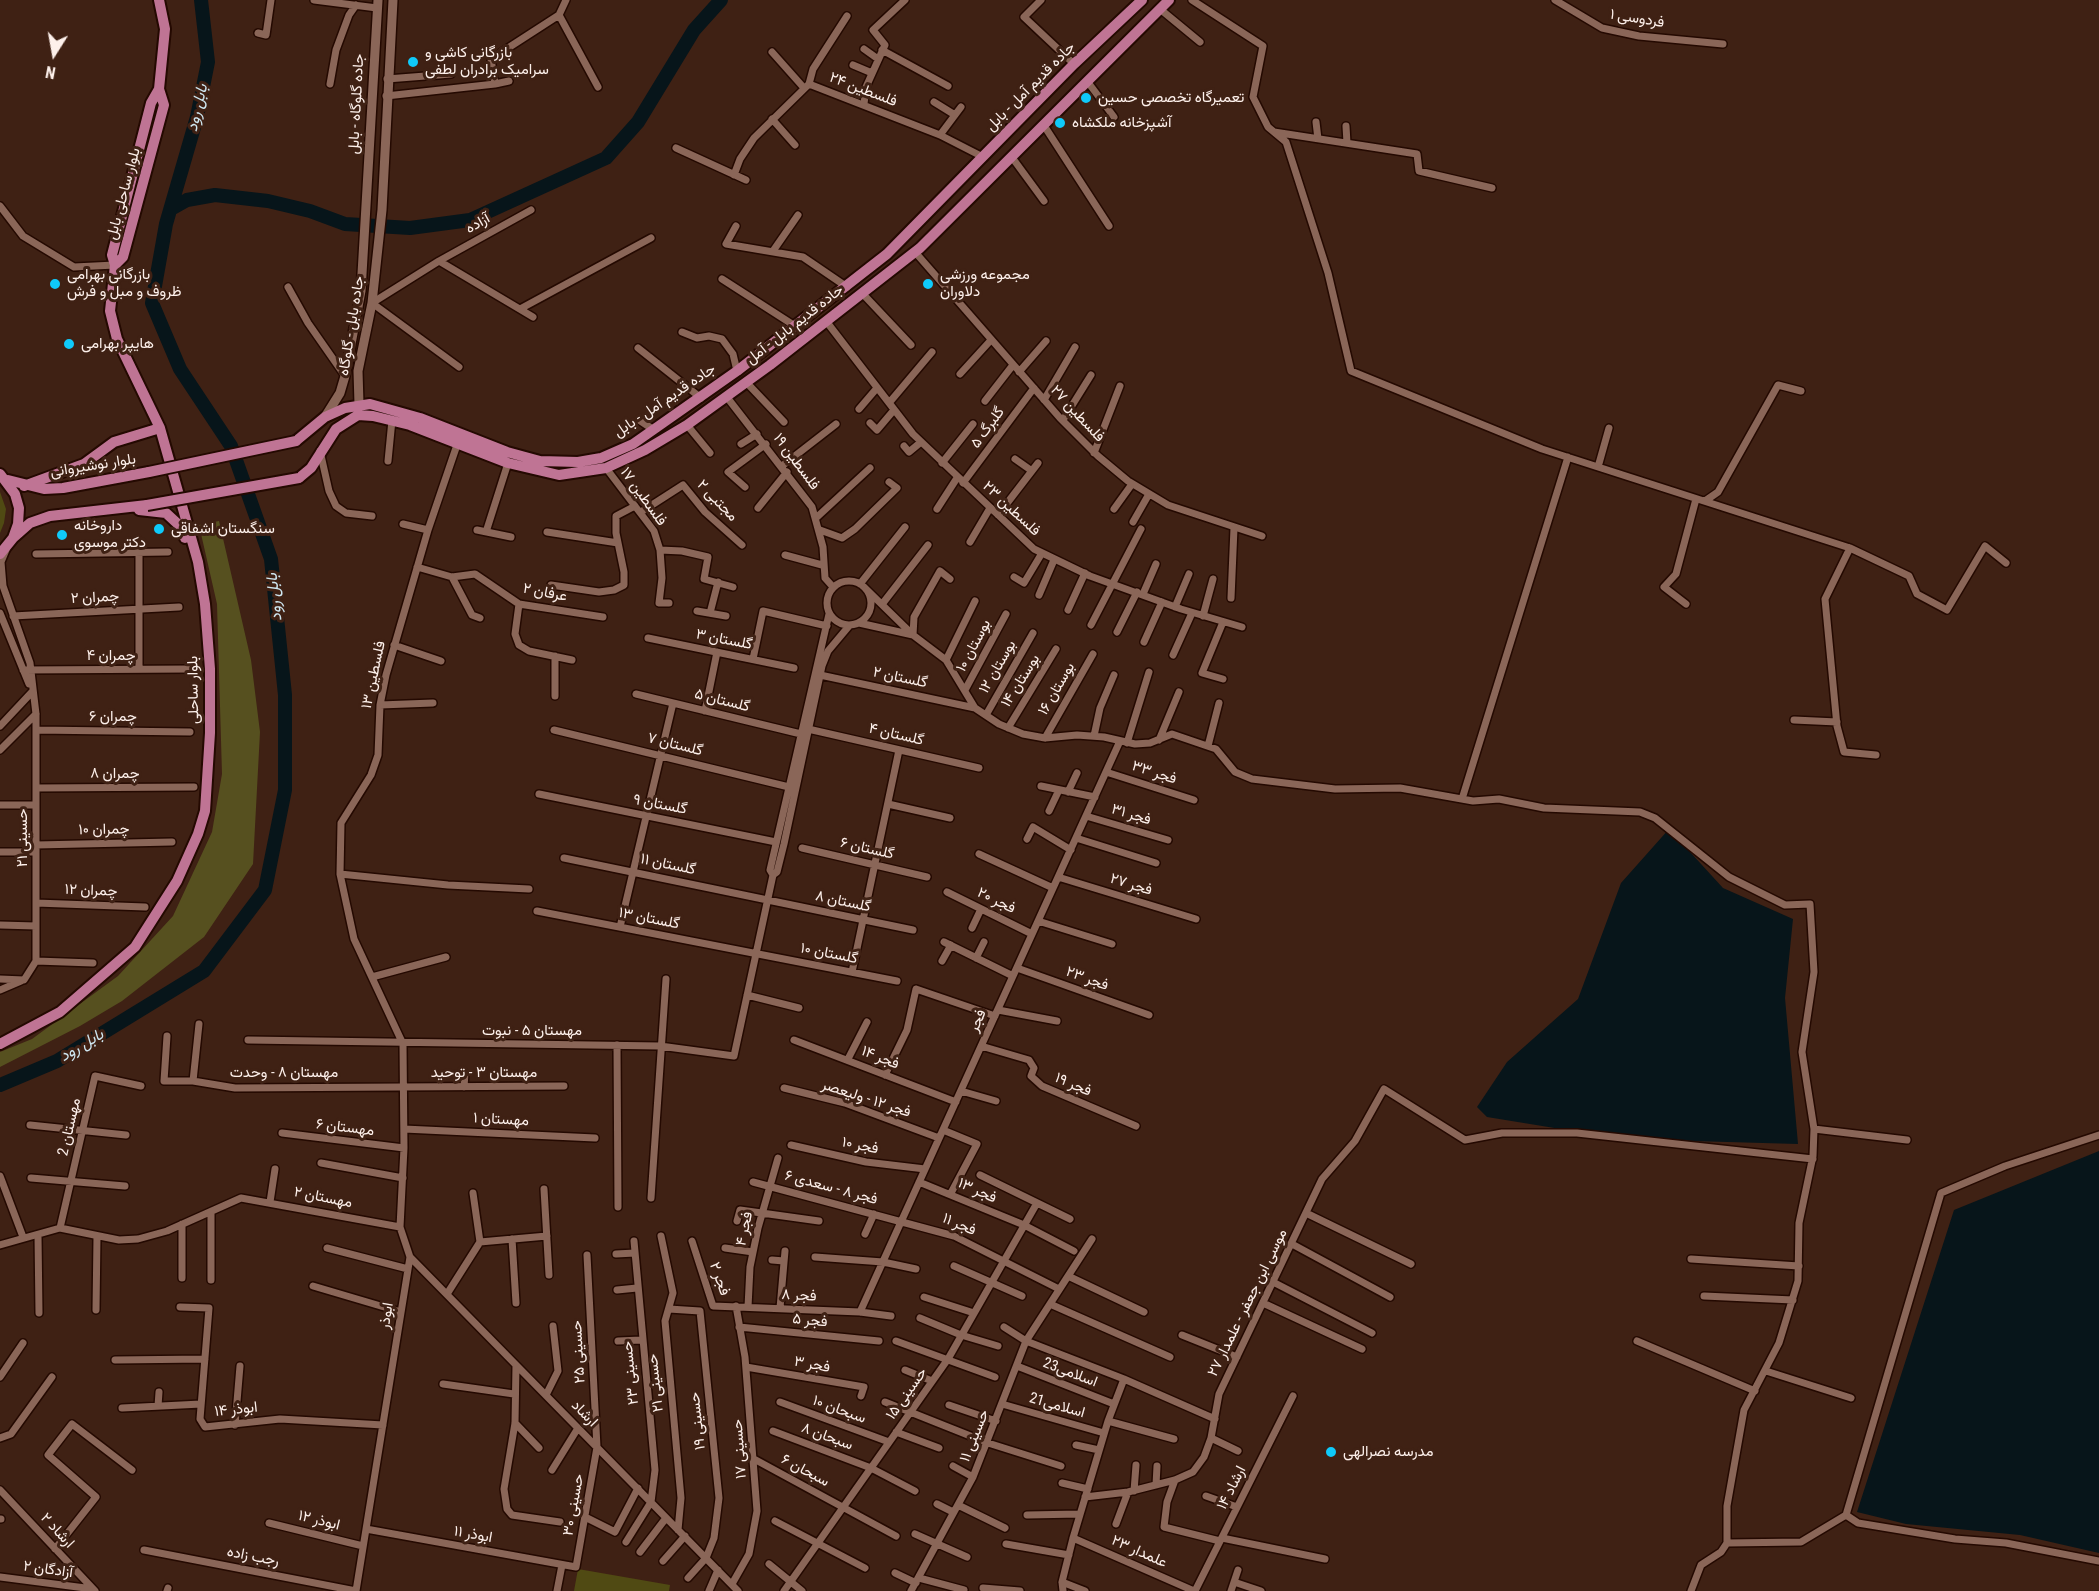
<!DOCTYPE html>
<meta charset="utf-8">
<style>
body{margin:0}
#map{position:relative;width:2099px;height:1591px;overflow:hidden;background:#3f2114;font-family:"Roboto Condensed",sans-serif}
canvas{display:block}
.north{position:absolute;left:24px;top:24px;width:60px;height:60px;-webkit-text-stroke:4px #3f2114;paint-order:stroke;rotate:191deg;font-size:16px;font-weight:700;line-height:24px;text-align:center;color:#fdf0eb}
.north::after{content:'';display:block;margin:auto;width:21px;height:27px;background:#fdf0eb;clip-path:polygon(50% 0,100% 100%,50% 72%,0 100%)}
</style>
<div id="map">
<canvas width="2099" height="1591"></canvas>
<div class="north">N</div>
</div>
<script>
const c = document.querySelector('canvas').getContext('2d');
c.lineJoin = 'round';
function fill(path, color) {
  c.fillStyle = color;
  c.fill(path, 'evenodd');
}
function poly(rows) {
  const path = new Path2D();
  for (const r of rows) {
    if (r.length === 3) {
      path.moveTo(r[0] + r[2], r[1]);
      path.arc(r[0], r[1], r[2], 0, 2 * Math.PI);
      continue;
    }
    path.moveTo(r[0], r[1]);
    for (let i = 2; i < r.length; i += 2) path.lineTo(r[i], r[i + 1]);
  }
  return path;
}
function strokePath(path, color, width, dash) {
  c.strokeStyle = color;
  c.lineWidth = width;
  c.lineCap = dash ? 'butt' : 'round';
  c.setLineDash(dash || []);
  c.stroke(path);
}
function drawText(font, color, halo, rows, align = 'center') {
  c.font = font + ' "Roboto Condensed",Vazirmatn,sans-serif';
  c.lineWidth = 6;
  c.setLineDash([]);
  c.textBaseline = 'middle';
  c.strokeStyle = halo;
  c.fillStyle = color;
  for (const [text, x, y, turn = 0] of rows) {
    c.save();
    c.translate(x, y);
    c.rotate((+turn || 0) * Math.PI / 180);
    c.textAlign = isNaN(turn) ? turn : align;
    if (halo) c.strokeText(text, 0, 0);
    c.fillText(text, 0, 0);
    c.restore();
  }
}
const green = poly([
 [0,492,6,509,4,523,0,533],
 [578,1569,670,1585,669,1591,574,1591]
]);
const forest = poly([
 [219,521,251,660,260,732,253,864,204,937,122,1001,80,1026,0,1067,0,1052,32,1039,118,976,173,916,212,832,222,774,217,604,199,525]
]);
const water = poly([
 [1669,829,1723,888,1793,919,1785,998,1798,1144,1622,1139,1487,1117,1477,1107,1507,1062,1578,999,1621,883],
 [2099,1151,2099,1553,2020,1535,1906,1524,1857,1512,1954,1210]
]);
const river = poly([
 [171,209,187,200,215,195,268,201,310,211,345,224,410,228,470,220,606,158,638,122,694,30,721,0],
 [0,1085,57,1061,204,971,265,890,285,790,285,695,271,559,231,446,180,369,152,303,166,224,197,117,208,62,201,0]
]);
const street = poly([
 [314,0,377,8],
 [566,0,559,15,598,87],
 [1041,0,1024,17,1074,64],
 [1192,0,1263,46,1253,97,1268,127,1286,142,1328,273,1351,371,1542,449,1850,548,1909,576,1917,594,1947,610,1985,546,2006,563],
 [1555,0,1602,28,1639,36,1723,44],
 [1160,9,1200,42],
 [258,33,266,35,271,0],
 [864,49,878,59],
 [882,50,948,86],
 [772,52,804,88],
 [853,65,872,73],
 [387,79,451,74],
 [1087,81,1114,117],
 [330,84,336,50,349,15,356,5],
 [495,84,509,81],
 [809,84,813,69,847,16],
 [386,96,495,84,491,59,559,15],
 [934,102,955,115],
 [864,104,866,87,885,45,873,30,905,0],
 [772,119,795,145],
 [1316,122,1318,139],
 [1043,124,1109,226],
 [1346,126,1347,143],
 [1274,132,1417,154,1419,171,1492,188],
 [940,135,961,107],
 [676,148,746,180],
 [1011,156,1044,201],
 [734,175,740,159,754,138,809,84,940,135,983,157],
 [0,206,23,236,74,267,115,265],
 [736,226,726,244,803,257,847,287],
 [773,251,798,215],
 [915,252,1060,418,1098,456,1128,481,1168,505,1262,536],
 [439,261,531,210],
 [722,279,795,326],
 [288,287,308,323,345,376],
 [862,293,911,345],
 [520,309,651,238],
 [826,321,913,434,1034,549,1090,576,1181,609,1242,627],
 [682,332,697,338,709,336,722,339,733,354,737,371],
 [638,348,701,398],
 [459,367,372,303,439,261,533,317],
 [1019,372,1046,341],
 [960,374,991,340],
 [746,382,784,422],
 [726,396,812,507,823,547,825,578,833,587],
 [1044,400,1075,347],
 [985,401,1013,365],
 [889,403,932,352],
 [859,409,877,388],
 [639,420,654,430],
 [1063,420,1091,375],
 [870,423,877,430,894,410],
 [687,425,710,453],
 [741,444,757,434],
 [904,446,909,452,921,442],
 [320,451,329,491,336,506,346,513,372,516],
 [1094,453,1120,386],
 [1015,459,1032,471],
 [388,461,392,420],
 [942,463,973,424],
 [782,466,836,424],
 [1598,467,1609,428],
 [606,468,654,531,660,550,662,578,659,603,669,603],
 [963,483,1034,388],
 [745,487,728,472,766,444],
 [1705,501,1718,492,1778,385,1801,391],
 [758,508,787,472],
 [937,509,957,478],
 [1114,509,1132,484],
 [641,512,683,485,705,512,742,545],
 [998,515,1038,463],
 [816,518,870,468],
 [1133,522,1149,494],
 [403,524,428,530],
 [477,530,511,537],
 [820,530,842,538,855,529,897,488,889,482],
 [486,532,508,463],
 [547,532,618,543],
 [970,542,990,508],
 [1850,548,1825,599,1837,726,1844,752,1876,755],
 [6,550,1,562,3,586,30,663,36,714,36,961],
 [660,550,682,551,708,557,704,579,733,587],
 [139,553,139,669],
 [36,554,168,552],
 [785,555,822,565],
 [417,567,452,577,475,574,519,604,603,617],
 [452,577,472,615,480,618],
 [1014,577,1024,583,1042,553],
 [849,603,22],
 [860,584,905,527],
 [551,585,599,592,614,590,624,585,624,572,616,533,616,516,635,506],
 [865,588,913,635,946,660,975,708,999,724,1023,734,1045,738,1077,735,1104,737,1135,744,1150,743,1172,734,1216,749,1235,772,1252,779,1335,789,1400,788,1473,801,1499,799,1544,808,1640,812,1655,818,1729,877,1785,905,1810,904,1814,972,1802,1052,1814,1129,1813,1156,1799,1223,1798,1281,1779,1343,1744,1410,1727,1506,1727,1543,1721,1552,1701,1565,1691,1591],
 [1143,594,1156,564],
 [1039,595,1054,560],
 [1231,598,1234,528],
 [883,603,928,545],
 [519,604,515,634,519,645,529,651,572,660],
 [1686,604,1664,587,1676,574,1696,499],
 [1175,607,1189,574],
 [1068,610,1085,573],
 [697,611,726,616],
 [0,613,29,684],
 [710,613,718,582],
 [13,616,179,607],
 [1203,616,1213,579],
 [859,623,913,635],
 [1091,625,1141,529],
 [1117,632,1137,592],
 [913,635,914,617,940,571,950,579],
 [648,638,794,668],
 [1144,642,1162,602],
 [394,645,441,661],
 [1173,655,1192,613],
 [753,659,763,611,827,626],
 [946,660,975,601],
 [23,670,191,669],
 [820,675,975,708],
 [1223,679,1202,673,1223,622],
 [965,690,1006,614],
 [636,694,801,734],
 [555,696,555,656],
 [380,705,433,703],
 [705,711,717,652],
 [986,715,1033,633],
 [1794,720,1837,722],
 [0,726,32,692],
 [1008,728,1056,649],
 [808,729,979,768],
 [36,730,190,732],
 [554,730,789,787],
 [1094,736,1100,708,1114,675],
 [1045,738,1093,654],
 [1159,740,1179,692],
 [1127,743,1149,672],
 [1208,746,1219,703],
 [0,750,36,714],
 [1106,772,1194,800],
 [1041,786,1095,797],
 [36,788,194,787],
 [1068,792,1077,773],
 [539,794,776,842],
 [1462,799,1568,457],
 [888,804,950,818],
 [0,805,36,805],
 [1049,811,1059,790],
 [1086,816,1168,840],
 [1076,838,1156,863],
 [1027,839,1033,827,1071,850],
 [36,845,172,842],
 [802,848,927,877],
 [0,852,36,852],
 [979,854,1053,888],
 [564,858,913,930],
 [340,874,448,885,529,889],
 [773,875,777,872,784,844,822,666,828,651,849,626],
 [1058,877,1196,919],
 [947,892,1032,934],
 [36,903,145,907],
 [537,911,897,981],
 [1038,921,1112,944],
 [0,925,36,926],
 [620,927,673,703],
 [972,928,981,909],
 [944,942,1013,976],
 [976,958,984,942],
 [36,961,93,963],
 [942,961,951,945],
 [1017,968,1149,1015],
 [852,972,899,750],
 [372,977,446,957],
 [0,979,24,980,36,961],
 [0,990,21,981],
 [747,995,799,1008],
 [998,1010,1057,1021],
 [167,1036,164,1081,193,1081,235,1088,564,1086],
 [248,1040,660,1046,734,1056,773,875,770,870,829,614],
 [794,1040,956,1102],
 [617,1045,618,1207],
 [981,1046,1029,1060,1034,1068,1031,1076,1042,1086,1136,1126],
 [848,1059,867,1022],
 [885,1075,907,1030,916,989,995,1016],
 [193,1081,199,1024],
 [464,1087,465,1073],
 [784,1088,845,1103,939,1138],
 [961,1091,996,1101],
 [30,1125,126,1135],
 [404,1129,595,1138],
 [1814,1129,1907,1140],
 [943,1130,977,1144,951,1193],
 [282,1133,404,1148],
 [791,1145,866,1162,925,1169],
 [321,1163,403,1178],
 [980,1175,1070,1219],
 [0,1176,23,1237],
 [31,1178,125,1186],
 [753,1182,954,1236,1059,1289],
 [919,1182,1024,1225,1074,1251],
 [544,1189,549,1275],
 [473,1193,480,1242],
 [651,1198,666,979],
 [270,1202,275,1169],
 [211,1212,211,1280],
 [1306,1213,1411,1264],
 [737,1221,740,1210,819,1221],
 [60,1228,95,1076,141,1086],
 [865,1234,874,1214],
 [38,1235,39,1313],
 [661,1236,673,1293,665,1321,681,1498,678,1530],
 [512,1239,516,1303],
 [692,1241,713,1306,860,1312,891,1316],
 [1292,1244,1390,1297],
 [0,1245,60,1228,119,1240,138,1239,167,1231,241,1198,400,1227],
 [327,1248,408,1269],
 [725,1248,753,1252],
 [616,1254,635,1253],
 [410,1257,738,1591],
 [815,1257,883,1262,916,1269],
 [1691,1259,1799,1266],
 [772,1260,784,1261],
 [954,1266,1022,1296],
 [1068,1276,1144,1312],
 [182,1278,182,1224],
 [1273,1282,1372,1333],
 [313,1286,401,1312],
 [617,1290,637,1288],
 [447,1294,480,1242,547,1236],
 [1704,1296,1793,1300],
 [924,1297,974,1313],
 [1263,1303,1362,1349],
 [1050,1304,1170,1357],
 [180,1307,209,1308,200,1419,205,1427,280,1419,383,1425],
 [748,1307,750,1267,758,1228,778,1158],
 [780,1308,785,1251],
 [669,1309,700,1311,719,1498,714,1538,706,1558,688,1578],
 [96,1310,97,1237],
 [860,1312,1120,741],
 [920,1318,961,1335,998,1346],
 [739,1327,879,1341],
 [1004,1327,1026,1341,1124,1379,1215,1419],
 [1182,1335,1237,1357],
 [618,1341,641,1340],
 [896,1341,995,1377],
 [1637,1341,1755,1391],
 [115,1360,205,1359],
 [516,1365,515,1423,504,1489,507,1509,512,1515,560,1522],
 [1017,1366,1114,1404],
 [746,1367,864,1387,861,1396],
 [905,1370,932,1381],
 [1766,1371,1851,1398],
 [0,1377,23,1343],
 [443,1384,514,1394],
 [546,1395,558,1371,553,1326],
 [780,1402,889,1442],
 [885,1402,988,1443,1061,1466],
 [1002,1404,1104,1433],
 [949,1405,996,1421],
 [158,1406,159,1392],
 [122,1408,201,1404],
 [1108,1421,1174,1439],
 [515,1423,539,1448],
 [235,1425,240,1366],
 [773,1431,871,1468,915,1491],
 [896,1432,939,1448],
 [0,1438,11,1434,52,1377],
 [1211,1438,1238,1451],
 [1076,1445,1099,1450],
 [754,1459,896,1536],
 [953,1466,973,1477],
 [552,1470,578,1428],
 [1175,1480,1167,1502,1164,1527,1220,1541],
 [1062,1483,1088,1489],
 [1156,1485,1157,1466],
 [0,1490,95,1591],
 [1134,1491,1136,1465],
 [1206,1496,1237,1507],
 [1085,1497,1128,1492,1175,1480,1193,1472,1204,1457,1211,1438,1219,1394,1322,1179,1355,1141,1384,1089,1465,1140,1502,1133,1577,1133,1813,1159],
 [937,1504,953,1512],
 [958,1505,1005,1528],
 [1027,1515,1080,1514],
 [1846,1515,1858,1523,1955,1539,2006,1543,2099,1561],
 [585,1517,615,1532,638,1488],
 [0,1519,1,1519],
 [775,1521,865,1568],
 [269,1523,363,1546],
 [1116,1524,1128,1492],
 [366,1529,576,1567,597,1447,587,1255],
 [915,1534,967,1557],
 [1073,1538,1194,1591],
 [1222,1538,1325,1559],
 [626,1542,651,1502,655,1470,634,1241],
 [1727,1543,1801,1542,1846,1515,1941,1193,2005,1166,2099,1135],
 [1006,1544,1069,1555],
 [55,1549,96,1497,48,1455,72,1424,132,1470],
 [144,1550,356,1591],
 [640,1552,666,1518],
 [663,1561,685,1536],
 [769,1564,802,1591],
 [895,1573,916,1583],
 [0,1577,93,1589],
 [919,1578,964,1590],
 [1062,1582,1085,1591],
 [1234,1582,1261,1591],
 [732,1584,749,1554,757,1511,745,1357,736,1306],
 [983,1588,1020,1591],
 [167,1591,168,1588],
 [356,1591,410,1257,400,1227,404,1148,403,1044,354,939,340,874,341,823,371,775,378,755,380,705,386,675,428,530,458,442],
 [557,1591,562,1565],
 [709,1591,718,1570],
 [784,1591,948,1359,1037,1203],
 [911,1591,973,1477,1026,1341,1092,1239],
 [1063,1591,1062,1582,1073,1538,1108,1421,1124,1379],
 [1195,1591,1293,1396],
 [1231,1591,1238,1570]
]);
const secondary = poly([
 [359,404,358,371,372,303,382,210,393,0],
 [325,417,340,393,345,376,361,291,378,0]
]);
const primary = poly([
 [159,0,165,29,159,89,151,103,112,255,115,265,123,257,164,105,159,89],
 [296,441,325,417,345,408,370,404,420,418,507,452,540,461,578,462,601,458,633,444,737,371,887,254,1074,64,1142,0],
 [0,474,15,494,19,508,18,524,13,538,0,554],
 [299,478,311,468,336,429,358,415,373,416,410,425,508,463,559,475,606,468,645,450,687,425,770,365,920,248,1169,0],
 [8,480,44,489,63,488,149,472],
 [24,486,84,464,114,442,160,428],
 [139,510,166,513,180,526,185,538],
 [13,538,30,523,50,516,147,505],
 [0,1044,60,1012,135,947,177,881,198,834,205,811,210,733,210,669,205,604,198,562,160,428,117,339,110,311,115,265]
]);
const primaryBridge = poly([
 [149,472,296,441],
 [147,505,299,478]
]);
const markers = [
 [413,62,6,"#0fcafa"],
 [1086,98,6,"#0fcafa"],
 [1060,123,6,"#0fcafa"],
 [55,284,6,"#0fcafa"],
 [928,284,6,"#0fcafa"],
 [69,344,6,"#0fcafa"],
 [159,529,6,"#0fcafa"],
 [62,535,6,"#0fcafa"],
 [1331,1452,6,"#0fcafa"]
];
const streetNames = [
 ["فردوسی ۱",1637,19,9],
 ["جاده قدیم آمل - بابل",1031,87,-45],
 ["فلسطین ۲۴",863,90,21],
 ["جاده گلوگاه - بابل",357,104,-87],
 ["بلوار ساحلی بابل",124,194,-75],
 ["آزاده",478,224,-29],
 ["جاده قدیم بابل - آمل",795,325,-38],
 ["جاده بابل - گلوگاه",352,326,-81],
 ["جاده قدیم آمل - بابل",665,401,-34],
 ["فلسطین ۲۷",1077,414,47],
 ["گلبرگ ۵",988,428,-54],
 ["فلسطین ۱۹",796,462,53],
 ["بلوار نوشیروانی",93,466,-9],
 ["فلسطین ۱۷",643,497,54],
 ["مجتبی ۲",717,501,46],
 ["فلسطین ۲۳",1011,509,43],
 ["عرفان ۲",545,593,11],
 ["چمران ۲",95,598,-3],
 ["گلستان ۳",724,640,11],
 ["بوستان ۱۰",974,646,-62],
 ["چمران ۴",111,656],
 ["بوستان ۱۲",998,667,-60],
 ["فلسطین ۱۳",374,675,-78],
 ["گلستان ۲",900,678,12],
 ["بوستان ۱۴",1021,681,-58],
 ["بوستان ۱۶",1057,689,-60],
 ["بلوار ساحلی",194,690,-91],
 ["گلستان ۵",722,701,14],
 ["چمران ۶",113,717],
 ["گلستان ۴",896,735,13],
 ["گلستان ۷",675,745,14],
 ["فجر ۳۳",1154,773,18],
 ["چمران ۸",115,774],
 ["گلستان ۹",660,805,11],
 ["فجر ۳۱",1131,815,17],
 ["چمران ۱۰",104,830,-1],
 ["حسینی ۲۱",23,838,-90],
 ["گلستان ۶",867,849,13],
 ["گلستان ۱۱",668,865,12],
 ["فجر ۲۷",1131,885,17],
 ["چمران ۱۲",91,891,2],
 ["فجر ۲۰",996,901,26],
 ["گلستان ۸",843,902,12],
 ["گلستان ۱۳",649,919,11],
 ["گلستان ۱۰",829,954,11],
 ["فجر ۲۳",1087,979,20],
 ["فجر",978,1021,-66],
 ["مهستان ۵ - نبوت",532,1031],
 ["فجر ۱۴",880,1058,22],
 ["مهستان ۸ - وحدت",284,1073],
 ["مهستان ۳ - توحید",484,1073],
 ["فجر ۱۹",1073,1085,23],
 ["فجر ۱۲ - ولیعصر",866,1099,18],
 ["مهستان ۱",501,1120,3],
 ["مهستان 2",70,1127,-77],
 ["مهستان ۶",345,1128,7],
 ["فجر ۱۰",860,1146,11],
 ["فجر ۸ - سعدی ۶",831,1188,15],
 ["فجر ۱۳",977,1191,24],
 ["مهستان ۲",323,1198,11],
 ["فجر ۱۱",959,1225,23],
 ["فجر ۴",745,1229,-78],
 ["فجر ۲",719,1279,70],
 ["فجر ۸",799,1296,3],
 ["موسی ابن جعفر - علمدار ۲۷",1248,1303,-64],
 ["ابوذر",387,1316,-81],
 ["فجر ۵",810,1321,6],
 ["حسینی ۲۵",579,1352,-93],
 ["فجر ۳",812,1365,10],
 ["حسینی ۲۳",631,1373,-96],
 ["اسلامی23",1070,1373,21],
 ["حسینی ۲۱",656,1383,-96],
 ["حسینی ۱۵",907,1394,-55],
 ["اسلامی21",1057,1406,16],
 ["ابوذر ۱۴",236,1410,-6],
 ["سبحان ۱۰",839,1410,20],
 ["ارشاد",584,1414,46],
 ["حسینی ۱۹",698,1421,-96],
 ["حسینی ۱۱",975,1436,-68],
 ["سبحان ۸",827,1437,20],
 ["حسینی ۱۷",740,1449,-94],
 ["سبحان ۶",805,1471,28],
 ["ارشاد ۱۴",1232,1488,-63],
 ["حسینی ۳۰",574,1505,-80],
 ["ابوذر ۱۲",319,1521,14],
 ["ارشاد ۲",57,1531,47],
 ["ابوذر ۱۱",473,1535,10],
 ["علمدار ۲۳",1139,1552,24],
 ["رجب زاده",253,1557,11],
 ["آزادگان ۲",48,1570,8]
];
const poiNames = [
 ["بازرگانی کاشی و",425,53],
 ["سرامیک برادران لطفی",425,70],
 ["تعمیرگاه تخصصی حسین",1098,98],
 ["آشپزخانه ملکشاه",1072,123],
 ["بازرگانی بهرامی",67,275],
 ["ظروف و مبل و فرش",67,292],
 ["مجموعه ورزشی",940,275],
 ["دلاوران",940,292],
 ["هایپر بهرامی",81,344],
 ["داروخانه",74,526],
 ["دکتر موسوی",74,543],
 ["سنگستان اشفاقی",171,529],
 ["مدرسه نصرالهی",1343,1452]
];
const waterNames = [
 ["بابل رود",198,108,-77],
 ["بابل رود",275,597,-96],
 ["بابل رود",82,1046,-31]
];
fill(green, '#504a13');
fill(forest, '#56501f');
fill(water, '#07151a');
strokePath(river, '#07151a', 14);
strokePath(street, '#240901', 10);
strokePath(secondary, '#240901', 12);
strokePath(primary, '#240901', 14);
strokePath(street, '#8a6658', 7);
strokePath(secondary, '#8a6658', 9);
strokePath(primary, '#bf7494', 10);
strokePath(primaryBridge, '#240901', 14, []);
strokePath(primaryBridge, '#bf7494', 10);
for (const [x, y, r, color] of markers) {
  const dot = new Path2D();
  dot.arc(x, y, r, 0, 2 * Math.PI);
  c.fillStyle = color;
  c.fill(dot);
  strokePath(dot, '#3f2114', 2);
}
drawText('15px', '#fdf0eb', '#3f2114', streetNames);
drawText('15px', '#fdf0eb', '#3f2114', poiNames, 'left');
drawText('italic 16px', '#cfe7f1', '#3f2114', waterNames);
</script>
